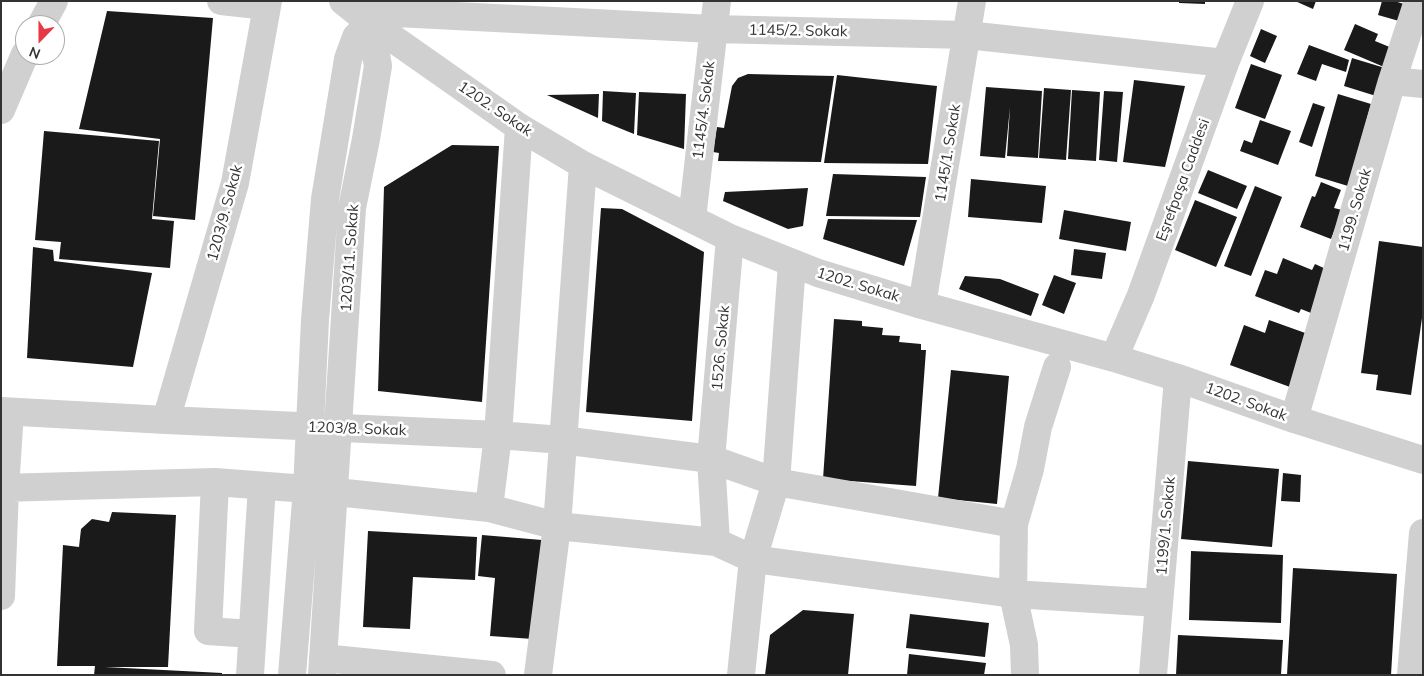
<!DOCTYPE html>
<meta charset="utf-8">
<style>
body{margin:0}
#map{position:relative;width:1424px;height:676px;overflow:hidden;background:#fff;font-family:Mulish,sans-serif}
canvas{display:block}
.frame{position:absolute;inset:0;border:2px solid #333;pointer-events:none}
.north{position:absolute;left:15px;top:15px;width:50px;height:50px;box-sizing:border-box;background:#fff;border:1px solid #adadad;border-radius:50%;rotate:202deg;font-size:14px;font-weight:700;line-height:20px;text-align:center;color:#333}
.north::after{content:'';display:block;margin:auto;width:18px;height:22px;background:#e63946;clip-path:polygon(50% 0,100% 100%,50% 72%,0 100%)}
</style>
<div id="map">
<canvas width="1424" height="676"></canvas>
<div class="frame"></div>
<div class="north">N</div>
</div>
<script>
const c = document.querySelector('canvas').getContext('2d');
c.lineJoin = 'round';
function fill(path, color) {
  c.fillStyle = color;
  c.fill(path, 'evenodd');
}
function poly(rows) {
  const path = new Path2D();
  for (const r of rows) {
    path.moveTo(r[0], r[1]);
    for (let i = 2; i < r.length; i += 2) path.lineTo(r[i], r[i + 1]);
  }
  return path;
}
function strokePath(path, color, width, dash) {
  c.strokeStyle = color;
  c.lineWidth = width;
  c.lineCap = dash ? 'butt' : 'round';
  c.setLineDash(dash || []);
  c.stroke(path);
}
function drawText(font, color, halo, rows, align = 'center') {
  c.font = font + ' Mulish,sans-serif';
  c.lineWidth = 5;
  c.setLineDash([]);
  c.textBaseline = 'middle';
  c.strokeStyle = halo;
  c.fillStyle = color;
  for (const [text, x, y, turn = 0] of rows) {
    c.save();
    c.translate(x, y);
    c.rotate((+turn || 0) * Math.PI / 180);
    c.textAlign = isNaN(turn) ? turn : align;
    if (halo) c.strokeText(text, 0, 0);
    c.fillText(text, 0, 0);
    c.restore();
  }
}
const building = poly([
 [1179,1,1205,1,1205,4,1179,3],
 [1295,1,1316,1,1313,9],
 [1382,1,1394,1,1404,4,1399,21,1378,15],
 [107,11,213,18,195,220,153,216,160,139,79,129],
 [1355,24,1378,34,1375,41,1392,48,1384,67,1344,50],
 [1261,29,1277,36,1265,63,1250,56],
 [1309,45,1349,60,1346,72,1322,64,1316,81,1297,74],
 [1352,58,1385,68,1376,96,1344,86],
 [1251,64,1282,75,1265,119,1235,108],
 [748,74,834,76,821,162,718,161,719,153,713,152,717,127,724,128,732,86,738,78],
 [837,75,937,86,928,164,824,163],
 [1134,80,1185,86,1165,167,1123,162],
 [986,87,1042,91,1038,158,1007,156,1010,107,1005,158,980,156],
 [1044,88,1071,90,1066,160,1039,158],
 [1072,90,1100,92,1096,161,1068,159],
 [603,91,636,93,634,134,602,121],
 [1104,91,1123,92,1117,162,1099,160],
 [639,92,686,94,684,149,637,135],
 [599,94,598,118,547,95],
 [1338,94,1371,104,1348,186,1315,176],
 [1313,103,1325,107,1312,147,1299,142],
 [1260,120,1291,131,1278,165,1240,151,1244,140,1252,143],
 [44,131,159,141,152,219,174,221,170,268,59,259,61,242,35,240],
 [452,145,499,146,482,402,378,391,384,187],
 [1208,170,1247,186,1237,209,1198,193],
 [833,174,926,177,920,217,826,216],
 [971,179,1046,186,1042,223,968,217],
 [1321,182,1341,190,1334,208,1342,210,1331,239,1300,227,1312,196,1315,197],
 [1255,186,1282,197,1251,276,1224,266],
 [808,188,803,226,788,229,723,201,725,192],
 [1195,200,1237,217,1216,267,1175,250],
 [601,208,622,209,704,252,692,421,586,412],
 [1064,210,1131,222,1126,251,1059,239],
 [828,219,917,220,904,266,823,239],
 [1379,241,1423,247,1423,311,1411,395,1376,390,1378,375,1361,373],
 [33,247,53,250,54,261,152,273,133,367,27,358],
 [1074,249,1106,253,1102,279,1071,275],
 [1283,258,1312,270,1315,264,1328,270,1311,313,1301,309,1299,313,1255,296,1265,270,1277,274],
 [1054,275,1076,283,1064,314,1042,305],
 [965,276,1000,279,1039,294,1031,316,959,289],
 [834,319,862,321,862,326,883,328,882,335,900,336,899,342,921,344,921,350,926,350,916,486,823,479],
 [1269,320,1308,334,1290,387,1230,365,1244,325,1265,333],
 [951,370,1009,376,997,504,938,498],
 [1188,461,1279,469,1272,547,1181,539],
 [1283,473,1301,475,1300,502,1281,501],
 [112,512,176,515,168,667,105,667,222,673,222,675,94,675,95,666,57,666,63,545,79,547,81,529,92,519,109,522],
 [368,531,477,537,475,580,413,577,410,629,363,627],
 [482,535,542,540,533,639,490,636,495,578,478,576],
 [1191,551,1283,555,1281,623,1189,620],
 [1293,568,1397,574,1391,675,1287,675],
 [803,610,854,614,848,675,765,675,770,635],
 [910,614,989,623,985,657,906,648],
 [1178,635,1283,640,1281,675,1176,675],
 [909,654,986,663,984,675,907,675]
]);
const minor = poly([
 [221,1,267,6],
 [343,1,368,21,519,127,583,165,730,238,818,273,922,305,1114,358,1178,378,1294,419,1423,460],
 [371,7,396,13,713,29,967,35,1225,63],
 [41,25,54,1],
 [1392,81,1423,84],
 [1,110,25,54],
 [692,219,717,1],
 [922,305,972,1],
 [1114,358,1141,295,1225,63,1250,1],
 [1,411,166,420,498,435,562,440,711,459,776,482,1014,524],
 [1294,419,1392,81,1418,1],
 [166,420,235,183,268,1],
 [215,482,208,631,252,634],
 [1,488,215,482,307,489,489,508,557,526,716,542,753,559,1013,594,1159,603],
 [489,508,498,435,519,127],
 [716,542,711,459,730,238],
 [1,596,5,488,10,412],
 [323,658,492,675],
 [250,675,262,486],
 [292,675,307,489,315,320,325,199,348,59,356,37,366,27,372,3],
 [322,675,352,208,366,139,378,66,374,43,366,27],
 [538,675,557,526,583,165],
 [741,675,753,559,776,482,792,264],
 [1025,675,1024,645,1013,594,1014,524,1030,469,1038,427,1057,367],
 [1153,675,1178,378],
 [1411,675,1423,533]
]);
const streetNames = [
 ["1145/2. Sokak",798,31,1],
 ["1202. Sokak",495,109,34],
 ["1145/4. Sokak",704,110,-83],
 ["1145/1. Sokak",948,153,-81],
 ["Eşrefpaşa Caddesi",1183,180,-70],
 ["1199. Sokak",1355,210,-74],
 ["1203/9. Sokak",225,213,-75],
 ["1203/11. Sokak",350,258,-86],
 ["1202. Sokak",858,285,17],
 ["1526. Sokak",721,348,-85],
 ["1202. Sokak",1246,402,20],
 ["1203/8. Sokak",357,429,2],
 ["1199/1. Sokak",1166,526,-85]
];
fill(building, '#1a1a1a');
strokePath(minor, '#d0d0d0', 28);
drawText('15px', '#333', '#fff', streetNames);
</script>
